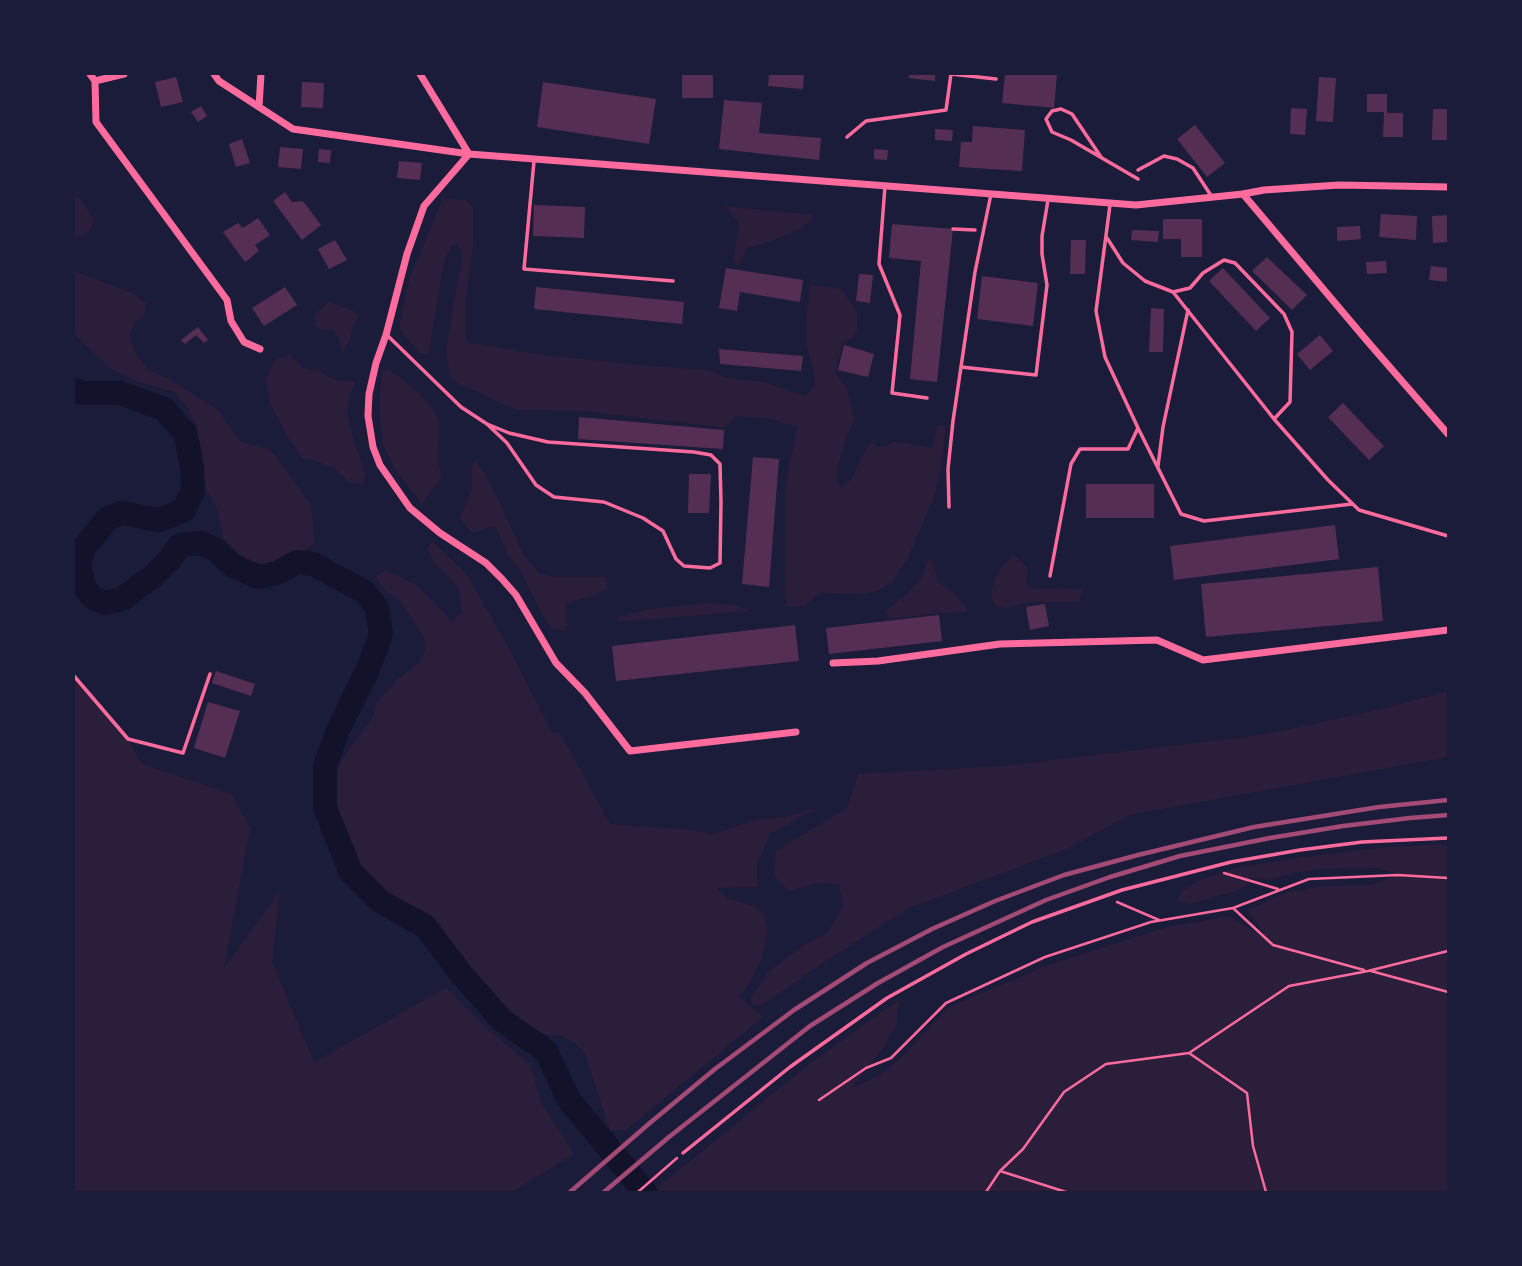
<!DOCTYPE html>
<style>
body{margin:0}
#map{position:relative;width:1522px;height:1266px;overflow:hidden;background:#1b1b3a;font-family:"Open Sans",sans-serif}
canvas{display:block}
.frame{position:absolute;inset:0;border:75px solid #1b1b3a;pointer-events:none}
</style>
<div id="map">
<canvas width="1522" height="1266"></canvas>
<div class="frame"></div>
</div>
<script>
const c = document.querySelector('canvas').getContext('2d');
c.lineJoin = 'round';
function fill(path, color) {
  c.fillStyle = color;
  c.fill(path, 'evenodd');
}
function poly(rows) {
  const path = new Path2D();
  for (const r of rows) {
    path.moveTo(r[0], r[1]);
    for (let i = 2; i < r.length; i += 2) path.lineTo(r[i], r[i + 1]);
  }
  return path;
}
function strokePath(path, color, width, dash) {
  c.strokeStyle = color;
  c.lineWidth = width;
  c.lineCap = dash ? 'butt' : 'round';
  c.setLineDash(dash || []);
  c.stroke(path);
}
const green = poly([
 [74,197,79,197,94,219,90,231,74,239],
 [443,198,466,200,473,207,473,246,466,299,466,342,536,354,639,365,709,370,728,378,764,382,804,396,815,386,813,368,806,344,806,322,810,285,842,289,857,313,857,332,851,339,843,342,835,372,847,388,854,419,844,444,839,463,836,478,840,487,852,479,860,460,871,442,878,447,886,446,895,441,933,448,937,426,946,426,940,474,935,495,908,558,893,582,878,591,865,594,819,593,804,606,788,607,785,596,785,489,797,427,771,419,736,416,725,428,583,411,516,410,457,383,450,376,446,349,462,257,458,244,452,245,444,261,429,353,419,353,399,328,409,280],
 [725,206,734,207,814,215,810,222,797,230,771,241,748,248,737,266,734,260,739,223],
 [74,271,132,293,146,303,145,314,134,323,130,334,134,351,148,370,170,379,218,410,241,442,266,448,275,455,311,505,315,543,283,568,255,568,223,539,217,508,205,488,201,447,196,425,187,407,174,392,135,381,111,369,74,334],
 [329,302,354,311,358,316,355,322,349,342,342,353,340,341,334,330,321,330,314,323,316,313],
 [289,354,304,368,319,371,335,380,355,382,350,395,347,412,353,439,366,474,363,483,351,484,335,469,314,460,302,458,287,436,270,403,265,378,276,360],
 [388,369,405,381,428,402,439,420,438,463,442,476,422,504,394,468,383,444,380,420,380,394,382,371],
 [475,460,484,473,499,501,523,554,540,574,557,577,605,577,607,583,607,589,592,596,566,603,566,630,552,630,540,611,520,569,508,556,496,527,486,528,474,533,470,531,460,518,472,489,472,463],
 [432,541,465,572,504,639,552,732,560,733,610,824,691,830,714,834,755,820,787,816,818,808,770,834,757,865,757,887,716,888,729,899,755,906,765,916,768,931,762,959,746,989,738,996,763,1017,626,1130,610,1131,585,1054,575,1043,562,1036,549,1035,521,1028,498,1010,422,917,413,911,378,896,367,884,349,855,336,824,330,789,341,761,373,717,376,703,399,678,417,665,425,652,424,637,401,602,382,587,376,576,385,570,415,584,438,606,452,622,462,611,458,586,436,565,427,549],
 [1013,554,1028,568,1026,583,1031,589,1063,588,1083,590,1079,602,1032,602,1007,608,995,606,991,594,996,575],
 [929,558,934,566,938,582,951,590,965,605,966,612,943,613,888,619,886,610,908,593,922,576],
 [708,603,733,605,751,611,618,622,618,617,650,609],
 [74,676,108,716,118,731,128,739,142,764,231,794,250,828,224,968,280,891,272,962,314,1062,446,988,486,1028,531,1065,541,1103,574,1154,512,1192,74,1192],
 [1448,691,1448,757,1129,815,1069,848,909,908,832,957,765,1003,757,1006,751,1004,751,997,769,971,804,945,827,933,843,907,839,884,818,883,789,891,773,875,776,851,847,808,858,774,1003,766,1261,735,1386,708],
 [1448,844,1448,1192,662,1192,657,1188,813,1061,899,1000,896,1026,884,1046,852,1088,879,1075,902,1057,949,1007,1046,966,1167,927,1230,916,1271,943,1247,910,1288,892,1323,886,1372,885,1397,875,1378,868,1318,869,1293,873,1270,880,1249,878,1247,886,1232,892,1190,904,1177,901,1182,891,1200,880,1239,867,1304,857,1386,847]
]);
const river = poly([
 [74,390,83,393,120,393,164,409,185,433,192,466,193,490,184,510,159,520,122,513,108,518,84,548,79,563,84,587,93,598,105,603,122,599,152,577,170,559,180,545,202,543,216,550,232,565,258,577,277,573,297,562,313,564,365,592,377,608,381,635,367,671,338,730,325,766,325,808,351,872,381,902,425,926,462,975,502,1020,546,1051,569,1100,645,1192]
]);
const building = poly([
 [682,74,713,74,713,98,682,98],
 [769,74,804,74,803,89,768,86],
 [909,74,935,74,935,81,909,78],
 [1005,74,1057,74,1054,108,1002,103],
 [176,77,183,102,161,107,155,82],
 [1319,77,1336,78,1333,122,1316,121],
 [302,82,324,83,323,108,301,107],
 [543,82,656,99,649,144,537,127],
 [1367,94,1387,94,1387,113,1403,113,1403,137,1383,137,1384,112,1367,112],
 [724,100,762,103,759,133,821,138,819,160,719,149],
 [201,106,207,116,198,122,191,112],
 [1291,108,1307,109,1305,135,1290,134],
 [1433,109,1448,109,1448,140,1432,140],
 [1195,125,1225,163,1207,177,1177,139],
 [973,126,1025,130,1022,171,959,167,961,142,972,142],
 [935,129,953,130,952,141,935,140],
 [242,139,250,163,236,167,229,144],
 [280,147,303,149,301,169,278,167],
 [319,149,331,150,330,163,318,162],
 [874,149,888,150,887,160,874,159],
 [399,161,422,163,420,180,397,178],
 [285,192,292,202,303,201,321,225,302,240,273,201],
 [534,205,585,207,584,238,533,236],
 [1381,214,1417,216,1416,240,1379,237],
 [1448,215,1448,242,1433,243,1432,216],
 [258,218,270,235,255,245,259,251,245,262,223,232,238,223,243,228],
 [1163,219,1202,219,1202,257,1181,257,1181,239,1163,239],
 [892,224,953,229,937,382,910,379,921,261,889,258],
 [1360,226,1361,239,1337,241,1337,227],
 [1132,230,1159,231,1158,242,1131,240],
 [335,240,347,260,329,269,318,249],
 [1071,240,1086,240,1085,274,1070,274],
 [1267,257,1307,295,1292,310,1252,271],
 [1386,261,1387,273,1367,274,1366,262],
 [1431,266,1448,268,1448,282,1429,280],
 [726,268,803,280,800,302,740,292,737,311,719,308],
 [1223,268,1270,318,1256,331,1209,281],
 [859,274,873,275,870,303,856,301],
 [982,276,1038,283,1033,326,977,319],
 [285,287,297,305,264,326,252,308],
 [536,287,684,302,682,324,534,309],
 [1151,308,1164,309,1163,352,1149,352],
 [198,327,208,340,204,343,196,335,185,344,181,340],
 [1320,335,1333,351,1310,370,1297,354],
 [844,345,874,354,868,377,838,370],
 [719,349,803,356,801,371,720,364],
 [1343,403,1384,446,1369,460,1328,417],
 [579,417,724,430,723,449,578,439],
 [753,457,779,459,769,587,742,584],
 [689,474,711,474,709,513,688,513],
 [1086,484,1154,484,1154,518,1086,518],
 [1335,525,1339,559,1174,580,1170,546],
 [1378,567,1383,621,1206,637,1201,584],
 [1045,604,1049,626,1030,630,1026,607],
 [939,615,942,641,829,654,826,628],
 [795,625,799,661,616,681,612,646],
 [216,671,255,684,251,696,212,683],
 [208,702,240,711,225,758,194,748]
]);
const path = poly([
 [1224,873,1278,889],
 [1117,902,1159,920],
 [1234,909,1273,945,1364,970],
 [1371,971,1448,992],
 [1189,1053,1247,1093,1253,1146,1266,1192],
 [819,1100,866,1068,891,1058,946,1003,1045,957,1151,922,1233,908,1309,879,1398,875,1448,878],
 [1000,1171,1066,1192],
 [638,1192,677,1158],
 [986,1192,1000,1171,1023,1149,1064,1092,1106,1064,1189,1053,1289,986,1368,971,1448,951]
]);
const service = poly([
 [847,137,866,121,946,110,951,74,996,79],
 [1101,157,1072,114,1061,109,1052,111,1046,119,1052,132,1071,140,1138,179],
 [534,161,524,269,673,281],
 [1138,170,1164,156,1177,159,1193,168,1212,197],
 [885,186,879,264,900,315,892,393,927,398],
 [953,229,975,230],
 [1107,238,1123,263,1145,281,1173,292,1190,288,1203,273,1224,260,1235,263,1284,314,1292,332,1290,402,1274,419],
 [1173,292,1274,419,1328,480,1359,510,1448,536],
 [388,336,461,407,487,424,509,433,548,442,694,452,711,455,720,464,721,502,720,563,710,568,684,566,676,559,663,531,643,518,604,502,554,497,536,485,507,443,487,424],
 [961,367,1036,375,1047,285,1042,254,1042,236,1048,200],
 [1138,428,1181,514,1204,521,1352,504],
 [1158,466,1163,427,1188,310],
 [949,507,948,469,953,421,975,272,991,194],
 [1050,576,1071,464,1080,449,1128,449,1138,428,1105,357,1096,311,1110,205],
 [74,676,128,739,183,753,210,674],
 [683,1153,790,1067,887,998,966,954,1032,922,1122,890,1231,862,1300,850,1362,842,1448,838]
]);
const minor = poly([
 [90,74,95,81,96,122,227,300,231,321,244,342,260,349],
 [214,74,219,81,293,129,469,154,1136,205,1243,194,1264,190,1339,185,1448,187],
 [420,74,469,154],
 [95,81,124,74],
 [259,107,261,74],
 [469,154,424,206,407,254,386,335,376,363,369,394,368,416,373,447,380,465,410,508,440,533,486,563,502,579,516,595,556,663,585,693,630,751,796,732],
 [1243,194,1368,342,1448,434],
 [833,663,878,661,1000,644,1157,640,1203,660,1448,630]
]);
const rail = poly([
 [570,1192,651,1122,715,1069,794,1010,867,963,932,929,995,901,1064,875,1138,855,1254,827,1379,807,1448,800],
 [604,1192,669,1137,810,1026,878,983,943,947,1046,900,1110,877,1180,856,1270,838,1343,826,1410,818,1448,815]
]);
fill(green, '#2a1e3b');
strokePath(river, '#12122b', 24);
fill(building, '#542f53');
strokePath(path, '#ff6b9d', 2.5);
strokePath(service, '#ff6b9d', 3.5);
strokePath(minor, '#ff6b9d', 7);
strokePath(rail, '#a44b75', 4.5);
</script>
